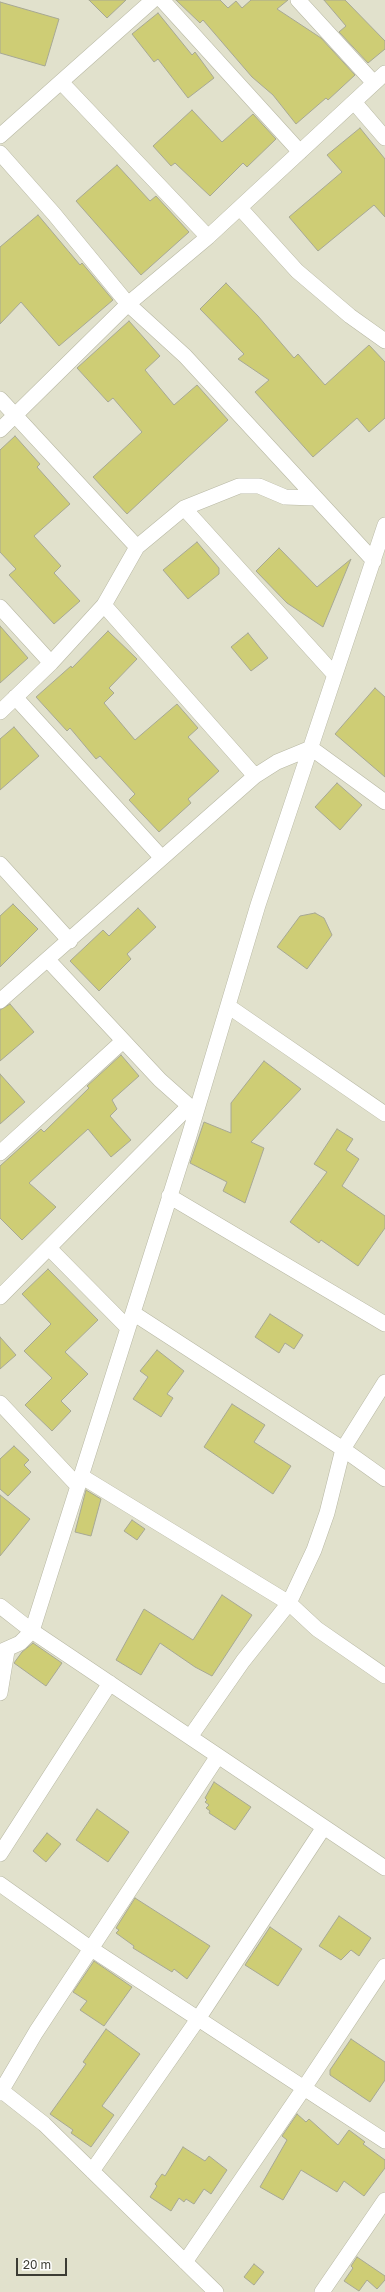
<!DOCTYPE html>
<style>
body{margin:0}
#map{position:relative;width:385px;height:2292px;overflow:hidden;background:#e1e1cc;font-family:"Golos Text",sans-serif}
canvas{display:block}
.scale{position:absolute;left:16px;top:2258px;width:51px;height:18px;box-sizing:border-box;border:2px solid #3c3c34;border-top:0;padding-left:5px;font-size:12px;line-height:14px;white-space:nowrap;color:#3c3c34;-webkit-text-stroke:3px #fff;paint-order:stroke}
</style>
<div id="map">
<canvas width="385" height="2292"></canvas>
<div class="scale">20 m</div>
</div>
<script>
const c = document.querySelector('canvas').getContext('2d');
c.lineJoin = 'round';
function fill(path, color) {
  c.fillStyle = color;
  c.fill(path, 'evenodd');
}
function poly(rows) {
  const path = new Path2D();
  for (const r of rows) {
    path.moveTo(r[0], r[1]);
    for (let i = 2; i < r.length; i += 2) path.lineTo(r[i], r[i + 1]);
  }
  return path;
}
function strokePath(path, color, width, dash) {
  c.strokeStyle = color;
  c.lineWidth = width;
  c.lineCap = dash ? 'butt' : 'round';
  c.setLineDash(dash || []);
  c.stroke(path);
}
const building = poly([
 [89,0,126,0,107,18,89,0],
 [176,0,220,0,228,8,236,1,242,8,251,0,288,0,277,9,321,38,355,75,328,100,326,98,296,124,273,95,252,77,203,20,200,23,176,0],
 [324,0,345,0,385,41,385,49,368,63,339,32,346,26,324,0],
 [0,2,59,19,45,66,0,53,0,2],
 [158,13,192,55,195,52,214,78,188,98,158,59,154,62,132,34,158,13],
 [192,110,222,142,253,114,276,139,247,167,243,163,210,196,175,163,171,166,153,146,192,110],
 [360,128,385,159,385,217,374,205,318,251,289,217,342,172,327,155,360,128],
 [117,165,150,201,156,196,189,232,141,275,76,201,117,165],
 [38,215,80,265,82,263,113,300,59,346,21,302,0,324,0,247,38,215],
 [226,283,258,316,294,358,298,354,325,385,369,345,385,362,385,418,369,432,357,418,313,457,255,392,269,380,238,359,244,354,200,309,226,283],
 [129,321,160,356,145,370,174,405,197,385,228,420,127,514,93,477,142,432,113,398,108,402,77,368,129,321],
 [15,436,40,464,37,467,70,504,34,536,61,566,54,573,80,601,54,624,9,575,16,569,0,552,0,450,15,436],
 [197,542,219,568,219,574,188,599,163,570,197,542],
 [279,548,317,587,351,559,323,627,287,603,256,571,279,548],
 [0,626,28,658,0,683,0,626],
 [108,631,137,659,109,688,114,693,104,703,135,740,177,704,198,728,188,737,219,771,188,799,191,803,159,832,129,800,135,794,100,756,96,759,70,728,67,731,36,697,71,666,72,668,108,631],
 [248,633,268,658,251,671,231,647,248,633],
 [375,688,385,697,385,777,335,734,375,688],
 [14,727,39,756,0,790,0,739,14,727],
 [337,783,362,805,340,830,315,807,337,783],
 [13,904,38,929,0,967,0,916,13,904],
 [138,908,156,927,127,954,131,959,99,991,70,961,103,930,109,936,138,908],
 [315,913,324,918,332,935,307,969,277,947,300,916,315,913],
 [10,1004,34,1032,0,1061,0,1010,10,1004],
 [121,1055,139,1076,112,1100,117,1109,110,1116,131,1140,111,1157,88,1129,29,1183,56,1207,22,1240,0,1218,0,1166,41,1129,44,1132,89,1088,87,1086,121,1055],
 [264,1061,301,1089,251,1142,264,1148,245,1203,223,1191,227,1182,190,1163,204,1122,231,1133,231,1103,264,1061],
 [0,1074,25,1102,0,1124,0,1074],
 [337,1129,353,1139,346,1150,359,1159,342,1186,385,1216,385,1228,358,1266,321,1240,319,1243,290,1222,327,1172,314,1164,337,1129],
 [48,1269,98,1320,65,1352,88,1374,61,1401,71,1411,52,1431,25,1405,52,1378,24,1351,51,1324,22,1294,48,1269],
 [270,1314,303,1335,294,1349,285,1343,279,1353,255,1337,270,1314],
 [0,1337,16,1355,0,1369,0,1337],
 [157,1350,184,1371,167,1394,173,1398,161,1417,133,1399,148,1377,140,1371,157,1350],
 [232,1404,265,1425,254,1442,291,1466,273,1494,204,1447,232,1404],
 [14,1446,29,1460,24,1465,31,1472,8,1496,0,1489,0,1459,14,1446],
 [86,1490,101,1499,91,1536,75,1532,86,1490],
 [0,1495,30,1519,0,1556,0,1495],
 [132,1520,145,1529,137,1540,124,1531,132,1520],
 [222,1595,252,1615,212,1676,195,1667,160,1643,141,1675,116,1660,144,1609,193,1640,222,1595],
 [33,1643,62,1663,46,1686,14,1663,22,1652,33,1643],
 [214,1782,251,1807,235,1830,209,1813,210,1811,206,1808,209,1805,205,1802,207,1800,205,1798,214,1782],
 [97,1809,129,1832,108,1862,76,1840,97,1809],
 [47,1833,61,1844,46,1862,33,1851,47,1833],
 [135,1898,210,1946,187,1979,174,1969,172,1972,133,1948,134,1946,116,1933,119,1930,116,1928,135,1898],
 [339,1916,371,1938,359,1956,351,1950,341,1960,319,1946,339,1916],
 [270,1927,302,1949,278,1986,245,1965,270,1927],
 [94,1961,132,1987,104,2026,80,2010,87,2001,73,1992,94,1961],
 [106,2029,140,2054,102,2106,114,2115,91,2147,71,2133,73,2130,50,2114,86,2064,83,2062,106,2029],
 [351,2039,385,2062,385,2080,370,2102,330,2075,330,2070,351,2039],
 [297,2114,306,2122,309,2119,338,2145,349,2130,365,2142,363,2144,385,2160,385,2168,364,2196,344,2181,337,2192,301,2170,283,2200,260,2187,287,2140,282,2136,297,2114],
 [183,2147,205,2161,209,2156,227,2170,211,2194,204,2189,194,2204,186,2199,184,2202,179,2198,171,2211,150,2197,157,2186,155,2184,162,2174,165,2176,183,2147],
 [357,2257,385,2276,385,2280,377,2289,367,2280,359,2291,344,2281,353,2268,351,2266,357,2257],
 [254,2264,264,2272,254,2285,244,2277,254,2264]
]);
const street = poly([
 [162,0,300,152],
 [298,0,374,83],
 [61,82,208,237],
 [354,102,385,138],
 [0,136,153,0],
 [0,153,54,214,128,304,185,356,374,561],
 [240,208,297,271,350,316,385,341],
 [0,399,137,547],
 [0,430,128,304,208,237,385,73],
 [184,508,334,674],
 [104,605,255,776],
 [0,607,51,663],
 [15,697,162,858],
 [0,712,51,663,104,605,137,547,184,508,239,486,259,486,285,497,315,498],
 [0,864,70,941],
 [48,960,160,1080,196,1112],
 [0,1001,255,776,277,762,311,748,385,802],
 [228,1006,385,1114],
 [0,1153,123,1041],
 [169,1196,385,1324],
 [49,1248,128,1328],
 [0,1297,189,1106],
 [133,1313,343,1449,385,1479],
 [0,1403,78,1486],
 [81,1476,289,1603,314,1550,327,1513,343,1449,385,1382],
 [0,1606,32,1631,385,1868],
 [0,1652,20,1643,32,1631,189,1136,258,905,385,525],
 [0,1693,7,1651],
 [190,1737,243,1661,289,1603,317,1629,385,1676],
 [0,1854,110,1683],
 [0,1884,90,1948,385,2141],
 [2,2091,44,2124,216,2292],
 [0,2093,36,2032,218,1756],
 [92,2171,198,2019,324,1827],
 [185,2262,304,2088,385,1966],
 [322,2292,385,2200]
]);
fill(building, '#cecd75');
strokePath(building, '#a7a894', 1);
strokePath(street, '#b8b8a4', 16);
strokePath(street, '#fff', 15);
</script>
